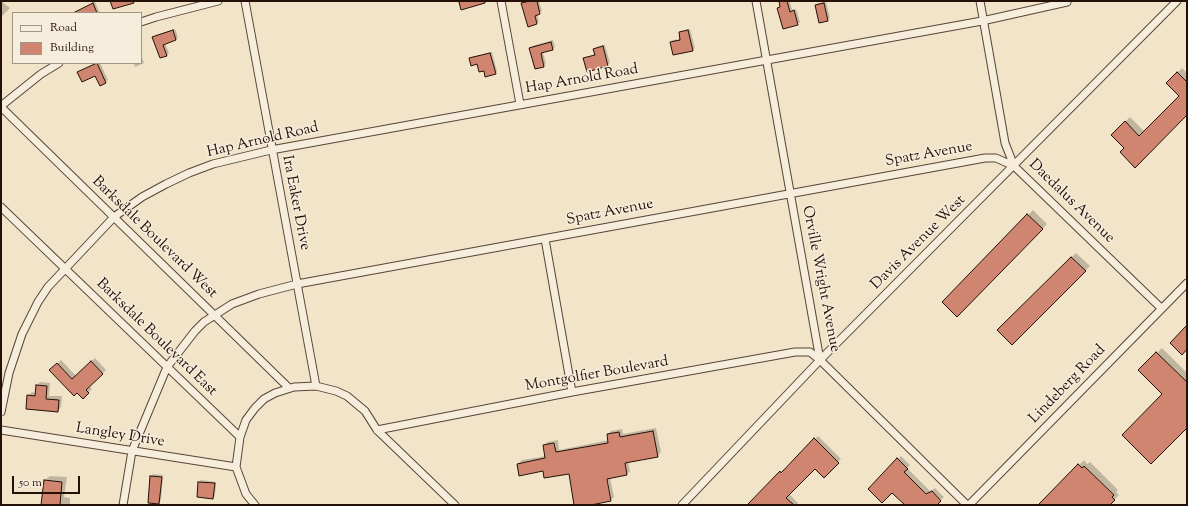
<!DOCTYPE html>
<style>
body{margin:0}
#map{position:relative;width:1188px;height:506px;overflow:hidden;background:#f1e4c9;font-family:"Sorts Mill Goudy",serif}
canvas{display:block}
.frame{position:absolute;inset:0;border:2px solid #241007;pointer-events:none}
.legend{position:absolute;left:12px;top:12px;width:130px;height:52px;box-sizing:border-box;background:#f6eddc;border:1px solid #a29587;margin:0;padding:5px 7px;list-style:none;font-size:12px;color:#241007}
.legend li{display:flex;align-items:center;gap:8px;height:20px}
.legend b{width:20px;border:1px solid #a29587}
.scale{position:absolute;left:12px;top:476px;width:68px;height:18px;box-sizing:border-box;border:2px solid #241007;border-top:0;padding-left:5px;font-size:12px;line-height:14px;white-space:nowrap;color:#241007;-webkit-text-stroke:3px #f6eddc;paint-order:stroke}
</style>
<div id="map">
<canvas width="1188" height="506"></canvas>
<div class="frame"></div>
<ul class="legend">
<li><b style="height:5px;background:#f6eddc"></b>Road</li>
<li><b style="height:11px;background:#cf8570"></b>Building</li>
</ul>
<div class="scale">50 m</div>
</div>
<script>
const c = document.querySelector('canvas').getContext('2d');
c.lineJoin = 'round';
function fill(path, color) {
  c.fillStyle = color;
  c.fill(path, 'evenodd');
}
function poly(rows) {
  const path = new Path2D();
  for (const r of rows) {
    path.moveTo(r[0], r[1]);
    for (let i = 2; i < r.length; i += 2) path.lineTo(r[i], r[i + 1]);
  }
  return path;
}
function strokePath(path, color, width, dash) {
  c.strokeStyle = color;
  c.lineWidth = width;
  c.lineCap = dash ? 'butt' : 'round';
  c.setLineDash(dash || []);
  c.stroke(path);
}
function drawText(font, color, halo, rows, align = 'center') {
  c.font = font + ' "Sorts Mill Goudy",serif';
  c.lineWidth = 3;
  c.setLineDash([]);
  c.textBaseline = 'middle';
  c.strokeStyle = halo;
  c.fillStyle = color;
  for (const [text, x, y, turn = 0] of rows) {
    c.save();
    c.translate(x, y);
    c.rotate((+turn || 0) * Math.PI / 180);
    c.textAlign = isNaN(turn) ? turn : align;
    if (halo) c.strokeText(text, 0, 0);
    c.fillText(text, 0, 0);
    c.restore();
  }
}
const shadow = poly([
 [1,1,10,8,2,16,1,16],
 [527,1,539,1,542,11,537,14,539,21,537,23,528,26,522,4],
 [781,1,790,1,792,10,796,9,800,22,797,24,778,8,781,5],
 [95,2,100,13,81,13,84,7],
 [826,2,830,18,827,20,816,5,818,3],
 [175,29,178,37,176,40,165,43,169,53,167,55,154,37,156,35],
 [690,29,695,48,693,50,671,42,673,40,681,39,680,33,682,31],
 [553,40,555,47,553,49,543,52,546,64,544,66,535,68,530,48,532,46],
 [605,45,610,63,607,65,585,59,587,57,595,54,594,49,596,47],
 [492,52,497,71,495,74,484,70,470,59,472,57],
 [141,55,144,63,135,67,134,63,141,63],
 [97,63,100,63,108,80,105,82,95,75,78,73],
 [1182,68,1187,73,1187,114,1126,148,1112,135,1130,117,1145,132,1180,96,1167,83],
 [1033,210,1047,224,957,316,943,302],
 [1076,253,1090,266,1012,344,998,330],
 [1162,348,1187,373,1187,426,1164,394,1140,370],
 [95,358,106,370,89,386,92,389,83,398,51,370,61,360,76,376],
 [40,382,50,383,49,396,62,396,61,407,58,411,28,396,32,392,36,393,37,385],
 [656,428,661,452,657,456,628,461,630,471,626,475,610,478,614,497,610,500,586,505,575,505,569,473,544,470,518,464,522,460,546,456,544,446,547,442,558,440,559,450,609,440,608,434,611,431,622,429,623,434],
 [607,474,611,499,609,499,605,475],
 [818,436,841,459,824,476,815,467,789,494,798,503,796,505,748,505,784,469,785,470],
 [901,456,910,465,907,468,930,491,935,488,944,497,936,505,906,505,892,491,869,489],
 [1084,460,1087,464,1090,462,1118,490,1116,492,1119,495,1109,505,1040,505],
 [153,474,163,475,161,500,159,503,151,476],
 [50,476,67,477,64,497,70,498,70,505,42,505,45,480],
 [201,480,216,482,215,495,213,498,199,482]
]);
const building = poly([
 [110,1,133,1,134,3,113,9,110,1],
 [463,1,485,1,485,3,461,10,459,2,463,1],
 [530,1,537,1,540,14,535,16,537,24,528,27,521,3,530,1],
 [779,1,787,1,790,12,794,10,798,25,783,29,777,8,780,7,779,1],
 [93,3,97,13,73,13,93,3],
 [824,3,828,21,819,23,815,5,824,3],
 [173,30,176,40,163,45,167,56,160,58,152,37,173,30],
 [688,30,693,51,673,55,670,42,680,40,679,32,688,30],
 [551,42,553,50,541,53,544,67,535,69,529,48,551,42],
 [603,46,608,66,587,72,583,58,595,55,593,49,603,46],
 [490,53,496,74,485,77,484,71,479,72,477,64,471,66,469,58,490,53],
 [97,63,106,83,100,86,95,76,82,82,77,72,97,63],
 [1177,72,1187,82,1187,115,1135,168,1120,152,1124,148,1111,135,1125,121,1139,136,1179,96,1166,83,1177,72],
 [1027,214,1043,229,957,317,942,302,1027,214],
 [1071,257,1086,271,1012,345,997,330,1071,257],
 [1187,325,1187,349,1182,355,1170,343,1187,325],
 [1156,352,1187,382,1187,428,1151,464,1122,435,1162,394,1138,370,1156,352],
 [91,361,103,374,86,390,89,393,83,399,77,393,74,396,49,370,57,363,72,379,91,361],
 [36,385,47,386,46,399,59,400,58,412,26,409,27,395,35,396,36,385],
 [653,431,658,457,625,463,627,475,607,479,611,501,591,505,574,505,569,474,544,478,543,471,519,476,517,464,545,458,543,445,554,443,556,452,608,443,607,434,619,432,620,437,653,431],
 [814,438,839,463,824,478,815,469,786,498,794,505,747,505,780,471,781,473,814,438],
 [897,458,908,469,904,472,926,494,932,491,941,501,937,505,905,505,892,493,882,503,868,489,897,458],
 [1078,464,1082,468,1084,466,1114,495,1112,497,1115,500,1110,505,1038,505,1078,464],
 [150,476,162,477,159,504,148,503,150,476],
 [44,480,62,482,60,505,41,505,44,480],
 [198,482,215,483,213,499,197,497,198,482]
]);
const minor = poly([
 [245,1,316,386],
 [501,1,520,104],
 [756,1,820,360,967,505],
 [980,1,1005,143,1014,166,1161,308],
 [141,22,156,17,218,1],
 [1,106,41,74,59,63],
 [1,107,289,388],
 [1,207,240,437],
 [545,239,572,392],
 [1,412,9,373,22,334,38,302,48,287,114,217,142,197,166,184,189,173,213,164,271,150,982,21,1067,2],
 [1,430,236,467],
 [377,430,572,392,795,352,810,352,820,360],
 [123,505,132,451,167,367,195,331,204,322,232,304,259,294,297,284,985,158,996,158,1014,166],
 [255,505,246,494,236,467,240,437,246,420,255,408,264,399,275,393,294,387,316,386,336,391,347,396,365,411,377,430,455,505],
 [682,505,820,360,1177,1],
 [969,505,1187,283]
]);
const streetNames = [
 ["Hap Arnold Road",582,80,-10],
 ["Hap Arnold Road",263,141,-13],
 ["Spatz Avenue",929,155,-10],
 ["Daedalus Avenue",1071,202,44],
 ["Ira Eaker Drive",295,203,79],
 ["Spatz Avenue",610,213,-11],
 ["Barksdale Boulevard West",154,238,44],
 ["Davis Avenue West",919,243,-45],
 ["Orville Wright Avenue",820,279,79],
 ["Barksdale Boulevard East",156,338,44],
 ["Montgolfier Boulevard",597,375,-10],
 ["Lindeberg Road",1068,385,-46],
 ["Langley Drive",120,436,9]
];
fill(shadow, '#0003');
fill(building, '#cf8570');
strokePath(building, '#241007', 1);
strokePath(minor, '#574538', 9);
strokePath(minor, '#f6eddc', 7);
drawText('15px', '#241007', '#f6eddc', streetNames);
</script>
